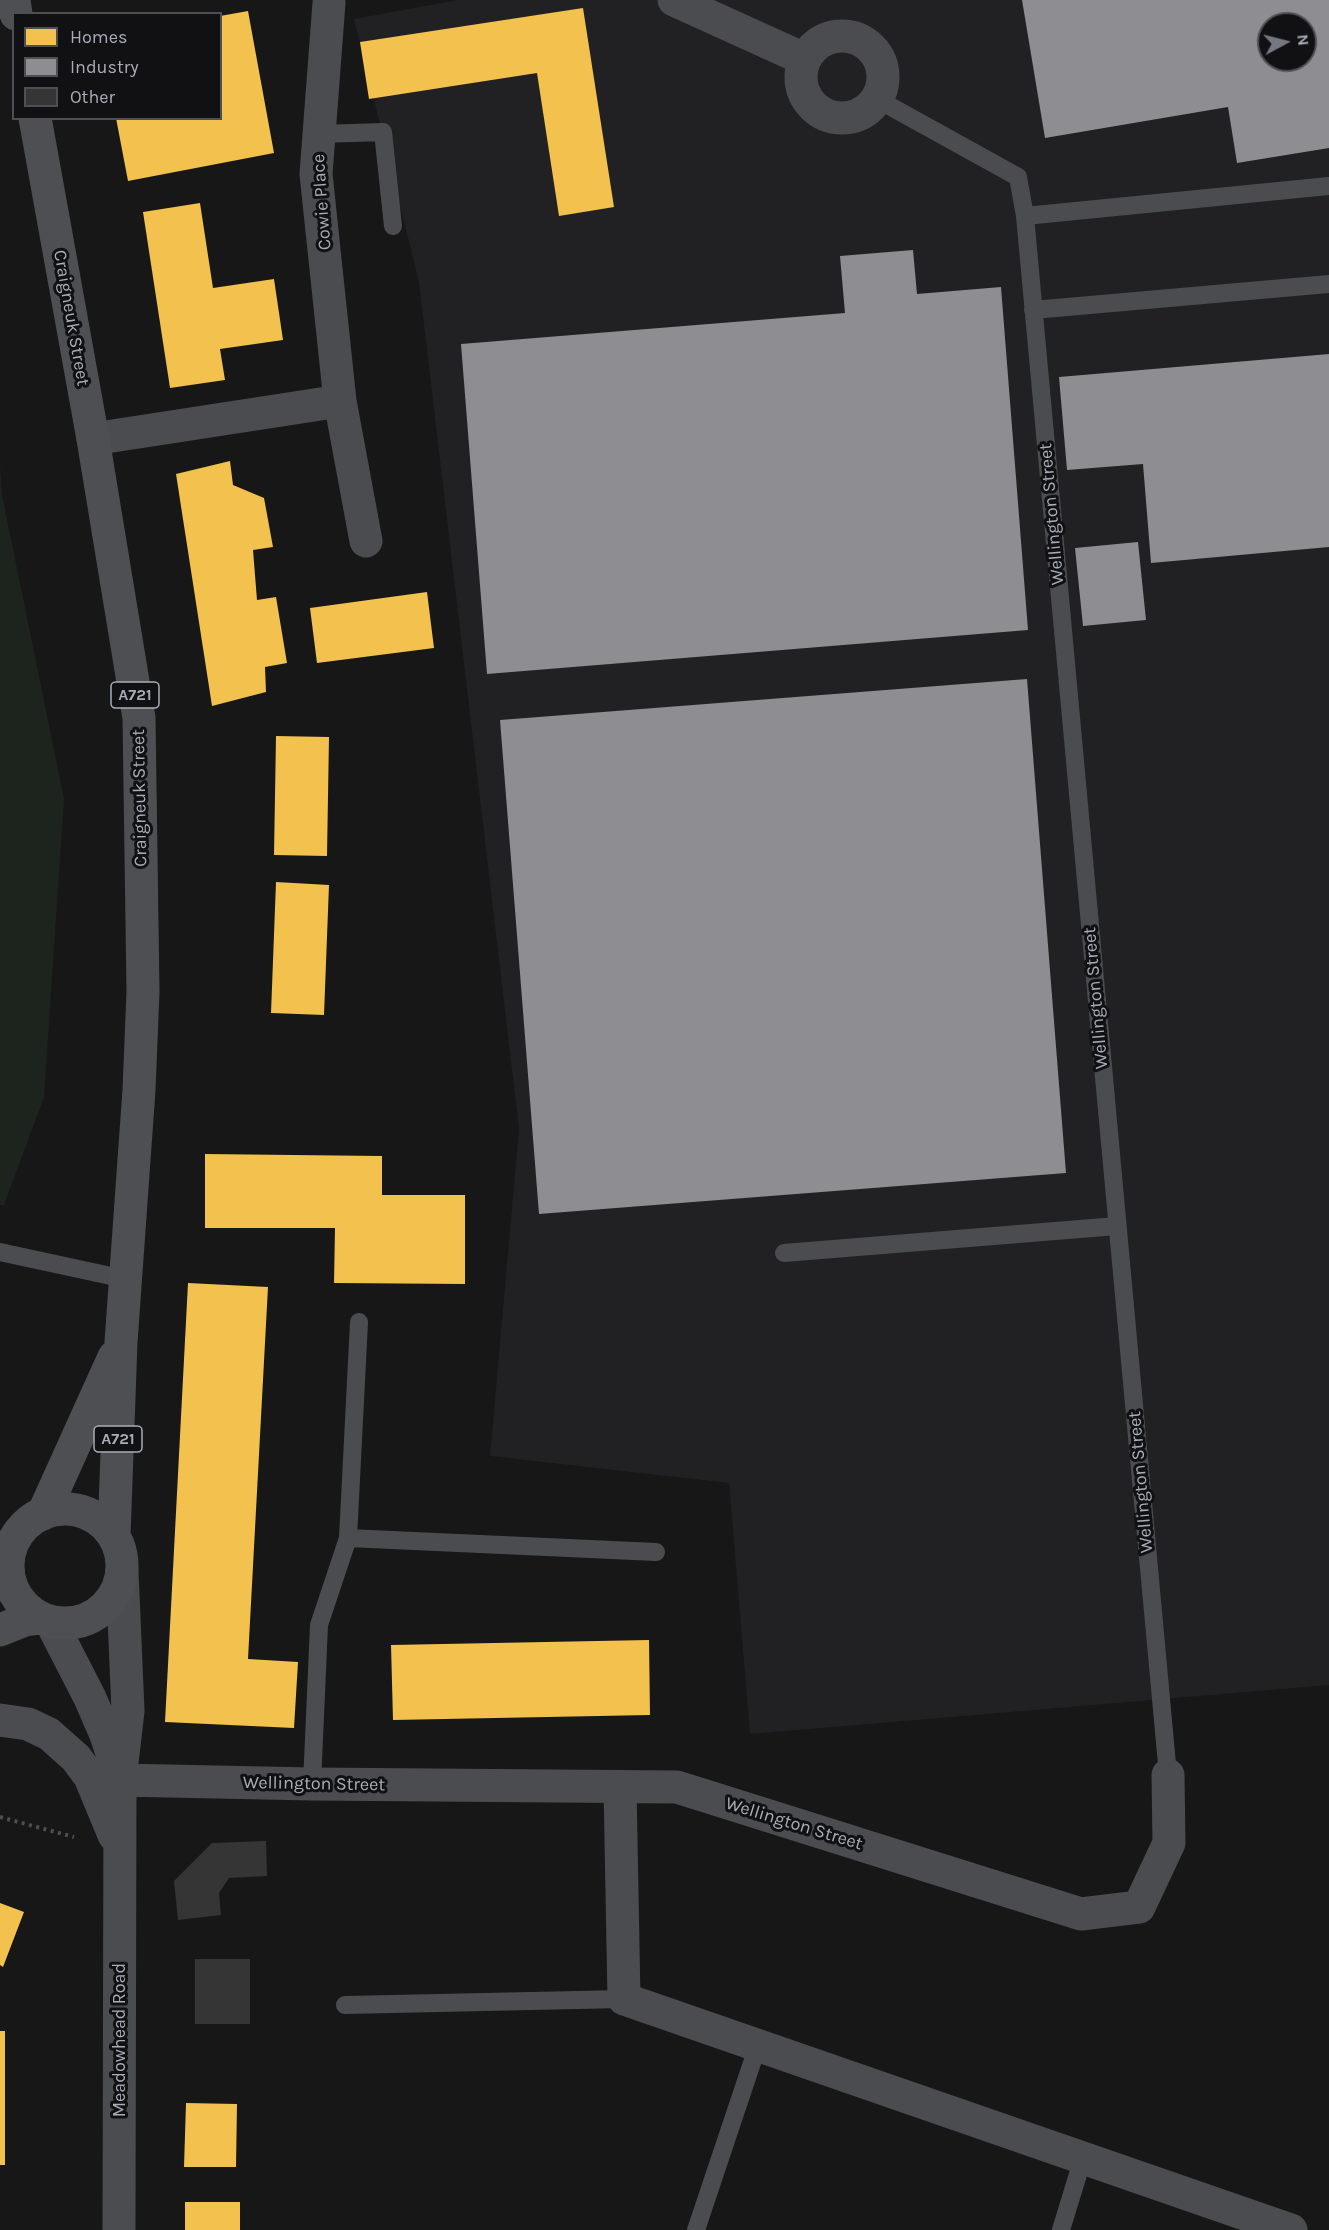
<!DOCTYPE html>
<style>
body{margin:0}
#map{position:relative;width:1329px;height:2230px;overflow:hidden;background:#171717;font-family:Karla,sans-serif}
canvas{display:block}
.legend{position:absolute;left:12px;top:12px;width:210px;height:108px;box-sizing:border-box;background:#111113;border:2px solid #4d4f55;margin:0;padding:8px 10px;list-style:none;font-size:18px;color:#a8adb8}
.legend li{display:flex;align-items:center;gap:12px;height:30px}
.legend b{width:30px;border:2px solid #4d4f55}
.north{position:absolute;left:1257px;top:12px;width:60px;height:60px;box-sizing:border-box;background:#111113;border:2px solid #4d4f55;border-radius:50%;rotate:83deg;font-size:16px;font-weight:700;line-height:24px;text-align:center;color:#a8adb8}
.north::after{content:'';display:block;margin:auto;width:21px;height:27px;background:#757880;clip-path:polygon(50% 0,100% 100%,50% 72%,0 100%)}
</style>
<div id="map">
<canvas width="1329" height="2230"></canvas>
<ul class="legend">
<li><b style="height:16px;background:#f2c14e"></b>Homes</li>
<li><b style="height:16px;background:#8d8d92"></b>Industry</li>
<li><b style="height:16px;background:#353536"></b>Other</li>
</ul>
<div class="north">N</div>
</div>
<script>
const c = document.querySelector('canvas').getContext('2d');
c.lineJoin = 'round';
function fill(path, color) {
  c.fillStyle = color;
  c.fill(path, 'evenodd');
}
function poly(rows) {
  const path = new Path2D();
  for (const r of rows) {
    if (r.length === 3) {
      path.moveTo(r[0] + r[2], r[1]);
      path.arc(r[0], r[1], r[2], 0, 2 * Math.PI);
      continue;
    }
    path.moveTo(r[0], r[1]);
    for (let i = 2; i < r.length; i += 2) path.lineTo(r[i], r[i + 1]);
  }
  return path;
}
function strokePath(path, color, width, dash) {
  c.strokeStyle = color;
  c.lineWidth = width;
  c.lineCap = dash ? 'butt' : 'round';
  c.setLineDash(dash || []);
  c.stroke(path);
}
function drawText(font, color, halo, rows, align = 'center') {
  c.font = font + ' Karla,sans-serif';
  c.lineWidth = 6;
  c.setLineDash([]);
  c.textBaseline = 'middle';
  c.strokeStyle = halo;
  c.fillStyle = color;
  for (const [text, x, y, turn = 0] of rows) {
    c.save();
    c.translate(x, y);
    c.rotate((+turn || 0) * Math.PI / 180);
    c.textAlign = isNaN(turn) ? turn : align;
    if (halo) c.strokeText(text, 0, 0);
    c.fillText(text, 0, 0);
    c.restore();
  }
}
const built = poly([
 [458,0,1329,0,1329,1685,750,1734,729,1483,490,1456,519,1129,419,282,354,19],
 [1269,24,1305,24,1305,60,1269,60]
]);
const green = poly([
 [0,465,2,495,64,799,44,1097,4,1205,0,1205]
]);
const homes = poly([
 [583,8,614,207,559,216,537,73,369,99,360,42],
 [248,11,274,153,128,181,116,118,220,118,220,16],
 [200,203,213,288,274,279,283,340,220,349,225,380,170,388,143,212],
 [230,461,233,485,264,498,273,547,253,550,257,600,276,597,287,663,265,667,266,692,212,706,176,474],
 [427,592,434,648,317,663,310,608],
 [276,736,329,737,327,856,274,855],
 [276,882,329,885,324,1015,271,1013],
 [205,1154,382,1156,382,1195,465,1195,465,1284,334,1283,335,1228,205,1228],
 [188,1283,268,1287,248,1659,298,1662,294,1728,165,1722],
 [649,1640,650,1715,393,1720,391,1645],
 [0,1903,24,1912,3,1967,0,1965],
 [0,2031,5,2031,5,2165,0,2165],
 [186,2103,237,2104,236,2167,184,2167],
 [185,2202,240,2202,240,2230,185,2230]
]);
const industry = poly([
 [1022,0,1329,0,1329,148,1237,163,1228,107,1045,138],
 [1269,24,1305,24,1305,60,1269,60],
 [913,250,917,294,1001,287,1028,630,487,674,461,344,845,313,840,256],
 [1329,354,1329,547,1151,563,1143,464,1067,470,1059,377],
 [1138,542,1146,620,1083,626,1075,548],
 [1027,679,1066,1173,539,1214,500,720]
]);
const building = poly([
 [266,1841,267,1876,229,1878,219,1893,221,1915,178,1920,174,1881,212,1843],
 [195,1959,250,1959,250,2024,195,2024]
]);
const path = poly([
 [0,1817,74,1837]
]);
const service = poly([
 [877,99,1018,177,1025,216,1168,1775],
 [319,134,383,132,393,226],
 [1025,216,1329,186],
 [1033,310,1329,284],
 [0,1252,125,1279],
 [784,1253,1117,1226],
 [348,1538,656,1552],
 [312,1784,319,1625,348,1538,359,1322],
 [345,2005,624,1999],
 [696,2230,758,2045],
 [1061,2230,1083,2158]
]);
const minor = poly([
 [674,0,804,59],
 [842,77,41],
 [340,401,366,541],
 [93,439,340,401,316,174,329,3],
 [51,1622,90,1698,106,1735,117,1769],
 [0,1720,28,1724,49,1734,76,1758,90,1777,114,1835],
 [120,1780,312,1784,677,1787,1081,1914,1139,1907,1169,1843,1168,1775],
 [620,1787,624,1999,1291,2230],
 [119,2230,120,1780,128,1711,122,1571]
]);
const primary = poly([
 [14,0,16,14],
 [35,118,93,439,139,718,143,992,139,1090,121,1342,114,1536],
 [65,1566,57],
 [43,1514,114,1357],
 [0,1630,25,1620,41,1618]
]);
const shields = [
 [135,695,48],
 [118,1439,48]
];
const shieldNames = [
 ["A721",135,695],
 ["A721",118,1439]
];
const streetNames = [
 ["Cowie Place",322,202,-94],
 ["Craigneuk Street",71,318,80],
 ["Wellington Street",1052,514,-95],
 ["Craigneuk Street",140,798,-91],
 ["Wellington Street",1096,998,-95],
 ["Wellington Street",1141,1482,-95],
 ["Wellington Street",314,1784,1],
 ["Wellington Street",794,1824,17],
 ["Meadowhead Road",120,2040,-90]
];
fill(built, '#212123');
fill(green, '#1d241e');
fill(homes, '#f2c14e');
fill(industry, '#8d8d92');
fill(building, '#353536');
strokePath(path, '#4d4e52', 4, [3, 4.5]);
strokePath(service, '#4b4c50', 18);
strokePath(minor, '#4b4c50', 33);
strokePath(primary, '#4d4f52', 33);
for (const [x, y, w] of shields) {
  const box = new Path2D();
  box.roundRect(x - w / 2, y - 13, w, 26, 4.5);
  c.fillStyle = '#111113';
  c.fill(box);
  strokePath(box, '#a8adb8', 1.5);
}
drawText('bold 16px', '#a8adb8', null, shieldNames);
drawText('18px', '#a8adb8', '#111113', streetNames);
</script>
